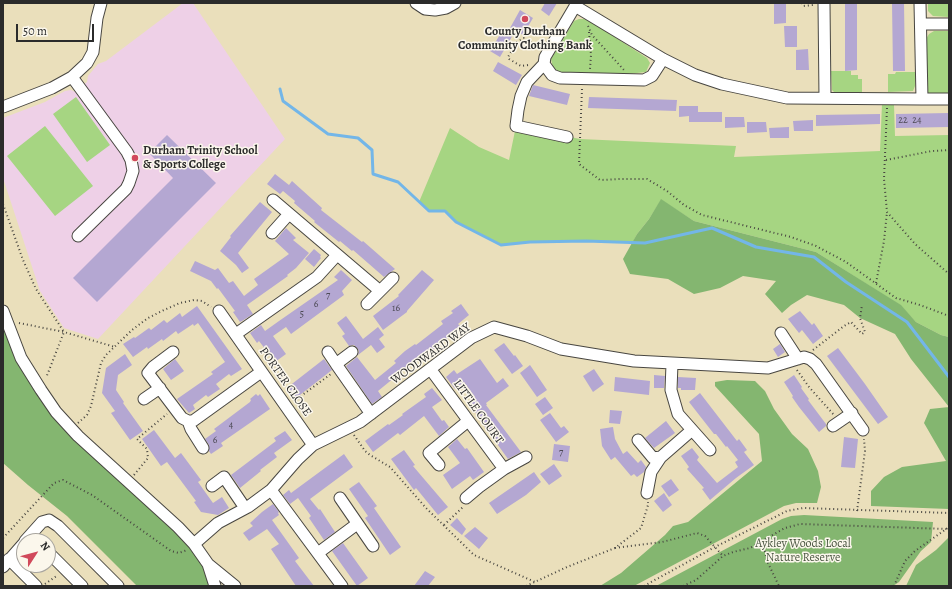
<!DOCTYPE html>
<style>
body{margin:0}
#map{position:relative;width:952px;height:589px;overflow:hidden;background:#eadfbb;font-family:Alegreya,serif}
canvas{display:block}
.frame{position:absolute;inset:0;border:4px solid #2b2b2b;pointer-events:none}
.north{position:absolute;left:16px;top:533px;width:40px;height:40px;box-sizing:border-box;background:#fbf7ec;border:1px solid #a8a59f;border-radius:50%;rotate:54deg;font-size:11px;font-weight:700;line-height:16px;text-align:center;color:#2b2b2b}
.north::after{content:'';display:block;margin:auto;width:14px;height:18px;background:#d1495b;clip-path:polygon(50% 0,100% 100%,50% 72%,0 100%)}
.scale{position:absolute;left:16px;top:24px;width:78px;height:18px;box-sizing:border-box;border:2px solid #2b2b2b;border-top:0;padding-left:5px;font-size:12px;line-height:14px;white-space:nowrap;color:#2b2b2b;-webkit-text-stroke:3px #fbf7ec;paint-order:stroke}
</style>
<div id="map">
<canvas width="952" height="589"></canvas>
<div class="frame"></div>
<div class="north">N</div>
<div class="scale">50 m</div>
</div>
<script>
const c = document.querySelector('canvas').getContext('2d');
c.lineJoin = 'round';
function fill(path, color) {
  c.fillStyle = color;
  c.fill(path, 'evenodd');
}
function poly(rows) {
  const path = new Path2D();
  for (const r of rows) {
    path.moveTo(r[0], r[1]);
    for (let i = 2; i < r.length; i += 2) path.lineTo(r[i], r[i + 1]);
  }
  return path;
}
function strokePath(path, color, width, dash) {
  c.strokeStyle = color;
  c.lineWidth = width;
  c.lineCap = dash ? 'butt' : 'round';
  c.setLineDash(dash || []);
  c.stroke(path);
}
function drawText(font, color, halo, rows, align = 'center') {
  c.font = font + ' Alegreya,serif';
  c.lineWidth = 3;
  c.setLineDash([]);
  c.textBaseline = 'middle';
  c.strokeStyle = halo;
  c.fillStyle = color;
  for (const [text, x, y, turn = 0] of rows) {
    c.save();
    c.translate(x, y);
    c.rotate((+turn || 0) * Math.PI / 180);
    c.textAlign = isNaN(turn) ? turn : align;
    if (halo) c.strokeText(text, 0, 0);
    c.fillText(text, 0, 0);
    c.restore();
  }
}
const built = poly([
 [183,3,193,3,285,139,98,339,64,328,40,291,3,178,3,118,45,102,65,91,71,90,75,92,87,82,88,76,98,64,106,61]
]);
const green = poly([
 [928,3,949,3,949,17,933,16,928,11],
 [579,19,584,19,593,23,647,58,650,63,646,72,628,74,559,72,553,68,551,59,574,21],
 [934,31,949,31,949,96,927,94,926,39,929,34],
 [831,71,851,71,851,75,858,75,858,79,862,79,862,93,834,92,832,90],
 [896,72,916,72,915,86,913,91,888,92,888,74,895,74],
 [76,97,110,145,87,162,53,114],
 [882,104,894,105,895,136,949,135,949,337,941,335,916,322,900,305,816,252,694,221,661,200,649,219,637,234,633,242,586,241,530,242,501,245,456,222,445,211,429,211,419,202,450,128,479,147,509,160,516,126,580,139,736,146,734,157,880,151],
 [45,126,93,186,55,216,7,156]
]);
const forest = poly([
 [661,199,694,221,816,252,901,305,916,322,941,335,949,337,949,509,871,506,871,491,884,477,902,467,946,461,924,423,930,409,949,407,911,359,895,334,860,318,844,305,807,295,791,305,782,313,765,294,776,281,743,276,720,288,694,294,668,279,630,274,623,259,637,234,649,219],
 [3,311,6,321,56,412,194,544,215,586,137,586,67,516,28,485,3,463],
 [727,380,755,381,765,391,774,409,792,434,808,449,818,471,821,487,817,503,796,503,784,506,634,586,600,586,621,573,665,535,673,526,688,522,762,461,759,434,715,386,715,382],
 [804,515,933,522,931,542,921,551,899,582,893,586,656,586,782,519,791,516],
 [949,537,949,586,906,586,916,565,936,550]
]);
const stream = poly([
 [280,89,283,101,328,134,358,138,372,150,373,174,398,182,429,211,445,211,456,222,501,245,530,242,586,241,645,243,712,228,756,247,814,257,846,282,907,322,949,377]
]);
const building = poly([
 [545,3,557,3,549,16,541,10],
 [774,3,786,3,786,23,774,24],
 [845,3,857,3,857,70,845,71],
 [892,3,904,3,905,71,893,71],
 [520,10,533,18,523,35,510,28],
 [784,26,797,26,797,47,785,47],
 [504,28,514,33,500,57,490,51],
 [808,49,809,70,796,70,796,50],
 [498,62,522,75,516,85,493,71],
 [533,85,570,94,567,105,529,96],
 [589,97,677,100,676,111,588,108],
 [679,106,698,106,698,112,722,112,722,122,689,122,689,116,679,117],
 [949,113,949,127,896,128,896,114],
 [880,114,880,124,816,126,816,115],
 [725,117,744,117,745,127,725,128],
 [813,120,813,131,794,131,793,121],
 [747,122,766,122,767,132,747,133],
 [789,127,789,138,770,138,769,128],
 [167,135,216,183,97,302,73,278,173,178,149,153],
 [275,174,289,185,292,181,322,208,321,210,362,242,363,241,395,269,384,277,353,250,352,251,340,241,339,242,314,222,315,221,294,203,295,201,283,191,280,194,267,184],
 [260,202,272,212,238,253,249,268,242,273,236,265,220,251,231,237,230,236],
 [286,228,296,238,293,240,309,253,296,268,287,275,288,276,247,305,253,314,242,321,240,322,233,312,235,311,218,288,217,289,211,281,190,271,195,261,215,270,218,268,229,283,233,281,244,296,258,285,254,279,289,254,275,241],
 [314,249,321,255,320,257,321,258,314,267,305,259],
 [341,270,352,280,342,291,344,295,291,334,286,327,273,336,286,354,275,362,259,341,257,343,250,333,261,325,265,331,279,321,338,280,334,277],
 [422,270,434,280,407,311,407,312,383,330,373,316,399,296,398,295],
 [461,304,469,315,458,324,460,326,447,335,449,337,436,346,437,347,411,364,378,391,382,397,372,404,346,366,357,357,375,380,396,363,394,361,405,351,415,344,416,345,443,324,441,321,453,313,451,311],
 [197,306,242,369,231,376,229,374,216,384,220,389,208,397,206,395,193,405,195,409,189,413,177,399,213,374,211,372,225,362,198,323,194,326,193,324,178,334,176,331,163,341,162,339,148,349,147,347,133,357,123,344,134,337,135,338,149,328,151,330,164,320,167,323,180,313,182,317],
 [800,311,812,325,814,323,823,336,813,344,802,330,799,333,788,319],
 [346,316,363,339,378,327,384,335,379,339,385,347,377,353,371,345,358,355,359,351,357,348,354,345,349,346,342,336,345,334,337,323],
 [504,343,514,356,515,355,523,366,512,374,494,350],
 [780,344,785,352,778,357,773,349],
 [838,348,865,384,888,417,878,424,827,356],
 [125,354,132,365,118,375,116,390,124,402,123,403,143,431,130,440,111,413,115,411,102,393,106,368],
 [175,359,184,371,171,380,163,369],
 [324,359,332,370,296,398,288,387],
 [480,359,497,383,503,378,509,386,486,403,487,405,486,405,521,452,508,459,477,416,478,416,468,402,475,397,464,382,455,389,446,377,454,370,457,374],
 [530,365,547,390,537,397,520,373],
 [594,369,604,384,593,392,583,376],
 [654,375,665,376,664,388,654,388],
 [794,375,802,387,801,388,809,399,808,400,826,424,826,426,819,432,799,407,792,397,793,396,784,382],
 [615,377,650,381,649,395,614,391],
 [678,377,696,378,695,390,681,390,681,388,678,388],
 [432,388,442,400,432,407,442,421,444,420,449,427,439,436,424,416,400,435,398,433,373,452,365,441,388,424,389,425,403,415,402,414,426,397,424,394],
 [700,393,737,441,739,439,747,450,744,452,754,465,736,478,710,500,702,489,704,488,687,469,689,467,681,456,692,448,699,457,697,460,717,483,738,467,735,462,738,460,727,446,726,447,716,434,714,434,689,402],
 [256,394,258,396,260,394,270,409,221,443,223,446,211,454,209,451,209,445,205,439,216,431,214,429,250,402,251,400,250,399],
 [545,397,553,408,543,415,535,404],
 [610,410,622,411,620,424,609,423],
 [550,413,561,428,564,426,569,432,556,442,540,420],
 [666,421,675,433,654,448,645,438],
 [613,427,615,439,623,454,627,451,638,463,641,460,646,467,644,472,637,477,634,474,631,476,615,457,611,460,602,446,600,429],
 [154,430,175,458,181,453,201,480,198,482,213,503,222,497,229,508,218,515,201,512,194,502,196,501,167,462,161,466,142,439],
 [285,431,292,440,274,453,277,457,260,470,261,471,240,488,231,475,276,441,274,438],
 [844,437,858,439,855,468,841,467],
 [457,439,465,449,467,448,484,472,473,480,470,476,452,489,443,475,460,463,448,447],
 [554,444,570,446,568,462,552,460],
 [404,450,415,465,413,466,448,507,438,515,416,488,414,490,391,459],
 [344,454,353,467,310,499,319,510,320,509,335,532,324,540,309,518,311,516,298,498,290,504,283,495,289,490,291,493],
 [554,464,562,476,549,485,540,474],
 [534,472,541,482,526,495,497,514,489,503],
 [671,479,679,490,669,497,661,486],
 [359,482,377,506,374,508,401,547,390,555,365,518,368,516,349,489],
 [664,493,672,505,663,512,654,501],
 [273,504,279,512,278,513,279,515,272,520,299,558,295,561,314,586,296,586,271,549,279,544,267,529,249,541,243,533,253,526,250,523,262,512],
 [457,518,466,529,462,535,450,525],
 [475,527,488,538,479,549,464,536],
 [343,543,368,578,357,586,332,551],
 [425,571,435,577,428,586,414,586]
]);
const path = poly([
 [802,3,803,6,813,5],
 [588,26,592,35,624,70],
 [589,32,591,55,590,69],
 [528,65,521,66,509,59,508,57,517,42,524,38,540,47],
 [582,89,579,164,600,180,621,179,647,179,667,191,684,205,702,215,791,237,816,246,846,262,896,298,920,305,949,316],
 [887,108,884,179,887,212,915,244,949,274],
 [886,160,932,151,949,150],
 [3,204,23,260,36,289,64,332,46,378],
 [876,283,884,241,887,212],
 [19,323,64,332,115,347],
 [813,350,844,326,851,322,862,334,865,332,860,318,862,305],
 [797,370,809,387,834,415],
 [294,401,331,374],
 [78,423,87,415,91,406,101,363,106,355,132,330,148,318,164,310,180,303,194,300,202,301,211,307],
 [354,435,365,451,370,455,390,467,426,508,474,555,535,582],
 [134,475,148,458,147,449,137,439,167,414],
 [857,511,865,451,864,439],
 [444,525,463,507],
 [3,538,54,483,63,480,92,495,171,551,179,553,187,550],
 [766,539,765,551,767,561,779,586],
 [615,548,662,542,697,533,705,536,723,556],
 [45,584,58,575],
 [526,586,567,567,615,548,641,528,648,505,648,502],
 [644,586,715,547,787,511,803,508,949,513],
 [683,586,696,580,723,556,733,552,750,548,785,528,800,524,947,529],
 [894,586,905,561,915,551,949,527]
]);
const minor = poly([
 [416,3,425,9,435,10,446,8,455,3],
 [577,3,545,57,544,64,552,75,560,78,644,80,652,76,663,59],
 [824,3,825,98],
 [920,3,922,99,949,99],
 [575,6,663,59,695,75,722,84,787,98,922,99],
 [921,24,949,24],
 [544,64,527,82,521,96,518,110,516,126,567,137],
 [72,77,127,152,131,160,133,171,129,183,126,189,78,236],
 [3,107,52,88,72,77,87,63,93,52,97,18,101,3],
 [273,200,380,291],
 [272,233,289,214],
 [367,304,393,278],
 [3,311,21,358,41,390,56,412,78,436,178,527,194,544,208,564,215,586],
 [219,311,313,445],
 [781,333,798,359],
 [236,334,317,277,337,255],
 [173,352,153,367,148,373,182,418,188,421,193,421,261,372],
 [328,352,336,364],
 [352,352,336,364,371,414],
 [672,364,671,390,678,414,710,450],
 [431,370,504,469],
 [144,399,160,388],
 [188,421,191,429,203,448],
 [833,426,852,413],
 [638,440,653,458,661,457,692,430],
 [439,465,429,453,468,421],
 [212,486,224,477,245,508],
 [271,490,342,586],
 [647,493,651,472,661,457],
 [340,498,373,546],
 [466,498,479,487,504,469,526,457],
 [25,541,42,522,49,520,58,526,118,586],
 [194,544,218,523,248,507,271,490,298,459,313,445,360,422,471,338,494,327,527,336,561,349,634,361,768,368,804,357,810,359,816,364,863,430],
 [48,552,82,586],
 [318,553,357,524],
 [9,559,36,586],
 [208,564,235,586],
 [3,567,24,543]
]);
const markers = [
 [525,19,4,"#d1495b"],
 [135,158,4,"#d1495b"]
];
const numberNames = [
 ["22",903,121],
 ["24",917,121],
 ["7",328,296],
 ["6",316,305],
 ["16",396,309],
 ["5",302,315],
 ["4",231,426],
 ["6",215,441],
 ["7",561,453]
];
const poiNames = [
 ["County Durham",525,32],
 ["Community Clothing Bank",525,46],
 ["Durham Trinity School",143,151,"left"],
 ["& Sports College",143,165,"left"]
];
const streetNames = [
 ["WOODWARD WAY",431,354,-36],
 ["PORTER CLOSE",285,382,55],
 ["LITTLE COURT",478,412,54]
];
const parkNames = [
 ["Aykley Woods Local",803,544],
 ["Nature Reserve",803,558]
];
fill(built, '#eed0e7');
fill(green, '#a6d582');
fill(forest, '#84b670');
strokePath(stream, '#73b6e8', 3);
fill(building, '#b4a7d2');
strokePath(minor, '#484641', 13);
strokePath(path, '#484641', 2, [1, 3]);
strokePath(minor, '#fff', 11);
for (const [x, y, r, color] of markers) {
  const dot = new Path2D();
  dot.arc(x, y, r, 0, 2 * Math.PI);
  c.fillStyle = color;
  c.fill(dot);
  strokePath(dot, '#fbf7ec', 1.5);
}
drawText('10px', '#4d4a55', null, numberNames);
drawText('bold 12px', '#2b2b2b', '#fbf7ec', poiNames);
drawText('12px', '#2b2b2b', '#fbf7ec', streetNames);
drawText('12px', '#4a5641', '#fbf7ec', parkNames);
</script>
